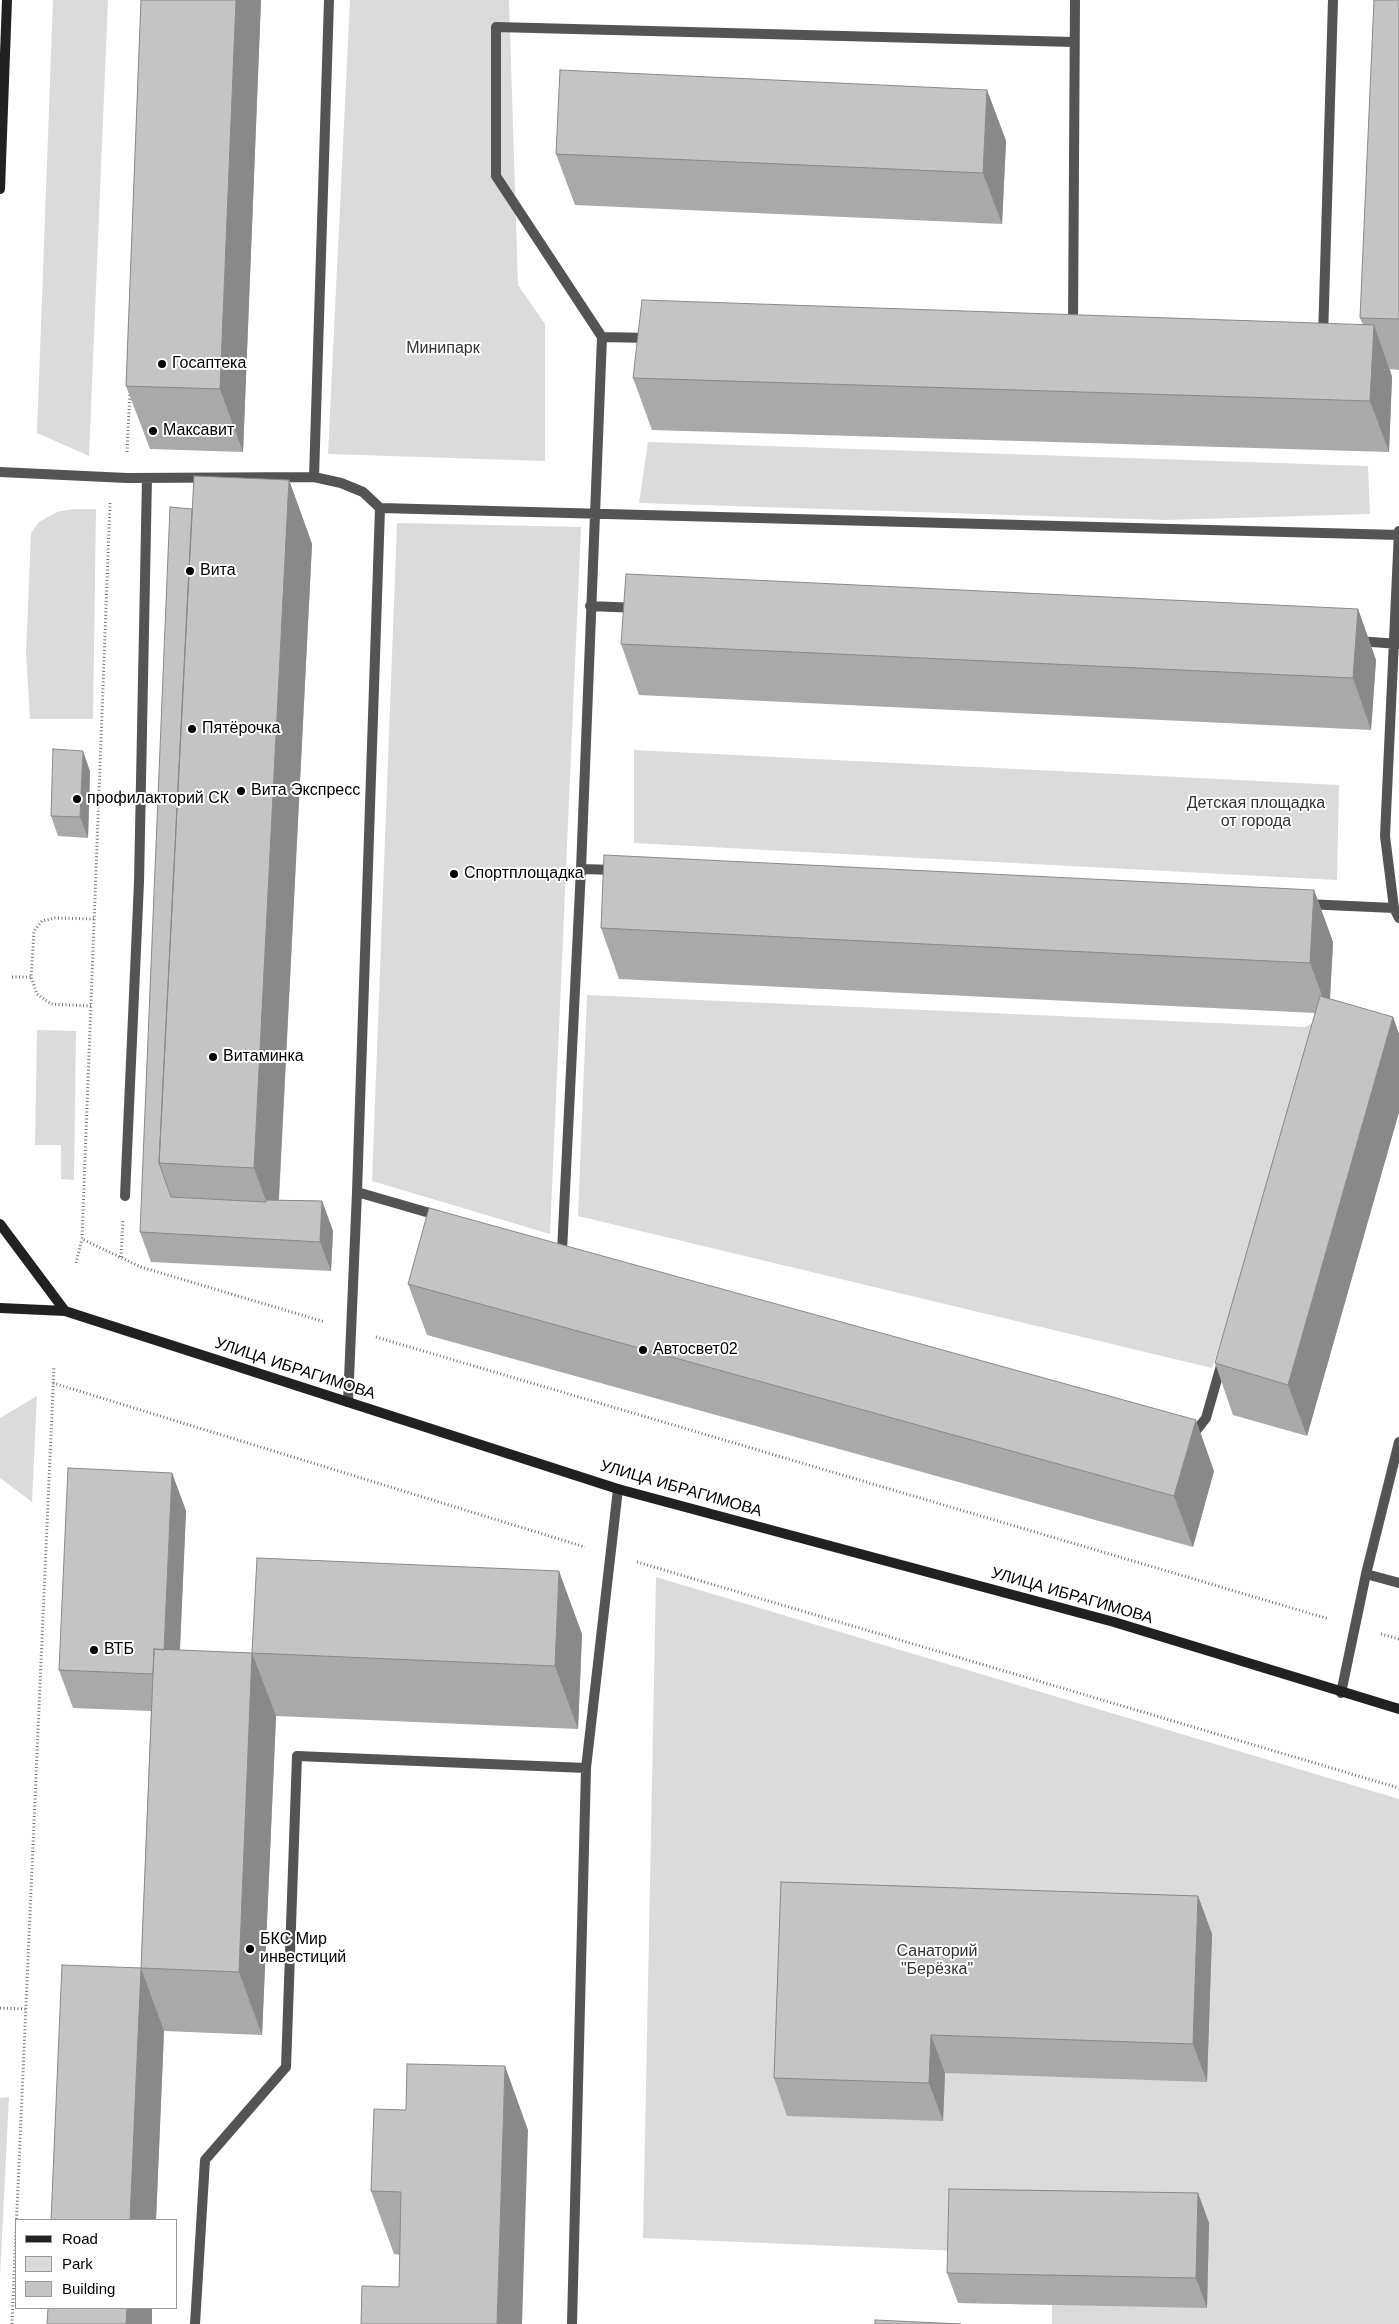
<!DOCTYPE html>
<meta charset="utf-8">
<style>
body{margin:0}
#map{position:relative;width:1399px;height:2324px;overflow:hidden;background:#fff;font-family:Helvetica,sans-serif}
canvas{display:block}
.legend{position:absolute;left:15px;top:2219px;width:162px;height:90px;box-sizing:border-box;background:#fff;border:1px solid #999;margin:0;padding:6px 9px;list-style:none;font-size:15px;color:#000}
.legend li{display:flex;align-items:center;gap:10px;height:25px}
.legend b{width:25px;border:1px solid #999}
</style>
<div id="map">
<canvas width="1399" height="2324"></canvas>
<ul class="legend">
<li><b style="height:6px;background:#212121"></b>Road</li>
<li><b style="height:14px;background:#dbdbdb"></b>Park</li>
<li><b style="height:14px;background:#c4c4c4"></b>Building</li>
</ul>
</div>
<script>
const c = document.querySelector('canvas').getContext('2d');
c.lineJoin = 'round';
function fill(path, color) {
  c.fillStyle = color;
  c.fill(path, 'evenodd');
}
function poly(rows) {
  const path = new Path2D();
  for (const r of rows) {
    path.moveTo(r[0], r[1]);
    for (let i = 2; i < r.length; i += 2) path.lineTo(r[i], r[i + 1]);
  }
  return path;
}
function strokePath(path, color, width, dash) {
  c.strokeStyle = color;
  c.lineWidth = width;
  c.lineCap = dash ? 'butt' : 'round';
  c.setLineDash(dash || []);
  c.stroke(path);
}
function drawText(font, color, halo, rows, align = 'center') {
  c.font = font + ' Helvetica,sans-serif';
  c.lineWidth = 4;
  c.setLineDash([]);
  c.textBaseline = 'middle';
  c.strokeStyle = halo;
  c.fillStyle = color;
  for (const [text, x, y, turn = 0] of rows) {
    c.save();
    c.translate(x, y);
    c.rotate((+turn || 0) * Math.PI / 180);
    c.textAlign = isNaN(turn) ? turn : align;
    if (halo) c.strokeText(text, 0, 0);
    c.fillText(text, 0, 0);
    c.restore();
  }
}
const green = poly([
 [53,0,108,0,89,456,37,433],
 [350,0,509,0,518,285,545,324,545,461,328,454],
 [648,442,1368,466,1370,514,1166,520,639,503],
 [73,509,96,509,93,719,30,719,26,653,31,533,39,522,57,512],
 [397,523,581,527,550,1234,372,1181],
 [634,750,1339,785,1337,880,634,843],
 [587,995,1305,1027,1329,1014,1212,1368,578,1216],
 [37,1030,76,1031,74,1180,61,1179,61,1145,35,1145],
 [37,1396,32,1502,0,1478,0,1418],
 [656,1577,1399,1799,1399,2324,1052,2324,1052,2305,958,2303,959,2251,643,2238],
 [9,2097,0,2277,0,2098]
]);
const path = poly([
 [127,452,130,390],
 [110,503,82,1239,141,1267,325,1322],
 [12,977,31,977],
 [91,1006,51,1004,37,994,31,977,34,931,42,921,55,918,94,919],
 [121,1257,123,1221],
 [76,1263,82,1239],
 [376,1337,1329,1619],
 [53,1383,585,1547],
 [637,1562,1399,1788],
 [1381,1634,1399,1639],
 [0,2008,26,2009],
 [12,2324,54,1366]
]);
const service = poly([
 [1073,326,1075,0],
 [602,337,651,338],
 [1323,338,1333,0],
 [0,472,127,478,314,477,341,483,363,492,380,508],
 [314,477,329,0],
 [1399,531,1385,836,1394,908,1399,918],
 [590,606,637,608],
 [1358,641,1399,644],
 [581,869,616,870],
 [1305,904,1394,908],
 [357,1192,380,508,1399,535],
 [125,1196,139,882,147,478],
 [562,1251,581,869,602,337,496,176,496,27,1074,42],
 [348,1402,357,1192,440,1216],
 [1190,1435,1192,1436,1206,1418,1222,1362],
 [1366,1574,1399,1583],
 [1341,1693,1366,1574,1399,1442],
 [195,2324,205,2160,286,2067,297,1756,586,1768,618,1489],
 [572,2324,586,1768]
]);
const secondary = poly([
 [0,189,7,0],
 [0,1224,65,1311],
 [0,1308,65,1311,618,1489,1114,1622,1399,1709]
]);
const wall = poly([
 [141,0,261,0,243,452,150,449,126,386],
 [1399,0,1399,370,1390,369,1392,377,1389,452,652,430,633,378,1363,325,1360,318],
 [987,90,1006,141,1002,224,575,205,556,154],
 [289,480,312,544,279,1200,322,1201,333,1231,331,1271,151,1262,140,1232,192,509],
 [1358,609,1376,660,1371,730,639,695,621,644],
 [90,771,88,838,58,836,51,816],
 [1314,890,1333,942,1330,999,1393,1017,1399,1034,1399,1112,1307,1436,1233,1415,1215,1363,1315,1013,619,979,601,928],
 [408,1284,1214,1471,1193,1547,427,1335],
 [172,1473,186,1511,180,1650,252,1653,582,1634,578,1729,276,1716,262,2035,164,2031,156,2220,51,2220,141,1968,151,1711,73,1708,59,1670],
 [1198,1896,1212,1934,1207,2082,945,2073,943,2121,787,2116,774,2078],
 [528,2130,399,2287,400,2255,394,2254,371,2191],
 [1198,2193,1209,2223,1207,2308,958,2303,947,2273]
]);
const shadedWall = poly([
 [236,0,261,0,243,452,220,389],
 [987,90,1006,141,1002,224,983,173],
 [1374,325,1392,377,1389,452,1370,401],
 [289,480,312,544,277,1231,254,1168],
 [1358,609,1376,660,1371,730,1353,678],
 [83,751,90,771,88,838,80,817],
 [1314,890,1333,942,1329,1014,1310,963],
 [1393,1017,1399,1034,1399,1112,1307,1436,1288,1385],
 [322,1201,333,1231,331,1271,320,1242],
 [1196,1420,1214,1471,1193,1547,1174,1496],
 [172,1473,186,1511,177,1713,163,1675],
 [559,1571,582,1634,578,1729,555,1666],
 [252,1653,276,1716,262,2035,239,1972],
 [1198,1896,1212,1934,1207,2082,1193,2044],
 [141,1968,164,2031,156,2220,130,2220],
 [931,2035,945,2073,943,2121,929,2083],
 [505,2066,528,2130,522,2324,497,2324],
 [1198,2193,1209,2223,1207,2308,1196,2278],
 [127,2308,152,2308,152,2324,126,2324]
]);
const building = poly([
 [141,0,236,0,220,389,126,386,141,0],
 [1374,0,1399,0,1399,319,1360,318,1374,0],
 [560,70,987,90,983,173,556,154,560,70],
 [642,300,1374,325,1370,401,633,378,642,300],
 [194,476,289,480,254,1168,159,1163,194,476],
 [170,507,192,509,159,1163,171,1197,266,1202,266,1200,322,1201,320,1242,140,1232,170,507],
 [626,574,1358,609,1353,678,621,644,626,574],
 [53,749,83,751,80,817,51,816,53,749],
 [604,855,1314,890,1310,963,601,928,604,855],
 [1320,996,1393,1017,1288,1385,1215,1363,1320,996],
 [429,1208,1196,1420,1174,1496,408,1284,429,1208],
 [68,1468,172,1473,164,1650,154,1649,153,1674,59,1670,68,1468],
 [257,1558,559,1571,555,1666,252,1653,257,1558],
 [154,1649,252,1653,239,1972,141,1968,154,1649],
 [781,1882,1198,1896,1193,2044,931,2035,929,2083,774,2078,781,1882],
 [62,1965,141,1968,130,2220,51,2220,62,1965],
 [407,2064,505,2066,497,2324,361,2324,362,2286,399,2287,401,2192,371,2191,374,2109,406,2110,407,2064],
 [949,2189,1198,2193,1196,2278,947,2273,949,2189],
 [48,2308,127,2308,126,2324,47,2324,48,2308],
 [875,2320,961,2324,875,2324,875,2320]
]);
const markers = [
 [162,364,5,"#000"],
 [153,431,5,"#000"],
 [190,571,5,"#000"],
 [192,729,5,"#000"],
 [241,791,5,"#000"],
 [77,799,5,"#000"],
 [454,874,5,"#000"],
 [213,1057,5,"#000"],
 [643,1350,5,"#000"],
 [94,1650,5,"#000"],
 [250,1949,5,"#000"]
];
const parkNames = [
 ["Минипарк",443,349],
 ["Детская площадка",1256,804],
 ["от города",1256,822],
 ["Санаторий",937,1952],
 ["\"Берёзка\"",937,1970]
];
const poiNames = [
 ["Госаптека",172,364],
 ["Максавит",163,431],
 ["Вита",200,571],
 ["Пятёрочка",202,729],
 ["Вита Экспресс",251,791],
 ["профилакторий СК",87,799],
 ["Спортплощадка",464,874],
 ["Витаминка",223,1057],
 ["Автосвет02",653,1350],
 ["ВТБ",104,1650],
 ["БКС Мир",260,1940],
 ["инвестиций",260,1958]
];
const streetNames = [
 ["УЛИЦА ИБРАГИМОВА",295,1369,18],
 ["УЛИЦА ИБРАГИМОВА",681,1489,16],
 ["УЛИЦА ИБРАГИМОВА",1072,1596,16]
];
fill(green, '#dbdbdb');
strokePath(path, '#767676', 3, [1, 2.5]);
strokePath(service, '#545454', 10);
strokePath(secondary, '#212121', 10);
fill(wall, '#a9a9a9');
fill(shadedWall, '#898989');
fill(building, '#c4c4c4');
strokePath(building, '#898989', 1);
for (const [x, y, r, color] of markers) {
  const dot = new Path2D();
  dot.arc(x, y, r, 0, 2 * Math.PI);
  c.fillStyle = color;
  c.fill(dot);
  strokePath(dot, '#fff', 2);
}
drawText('16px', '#323232', '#fff', parkNames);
drawText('16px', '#000', '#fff', poiNames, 'left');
drawText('16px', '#000', '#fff', streetNames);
</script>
